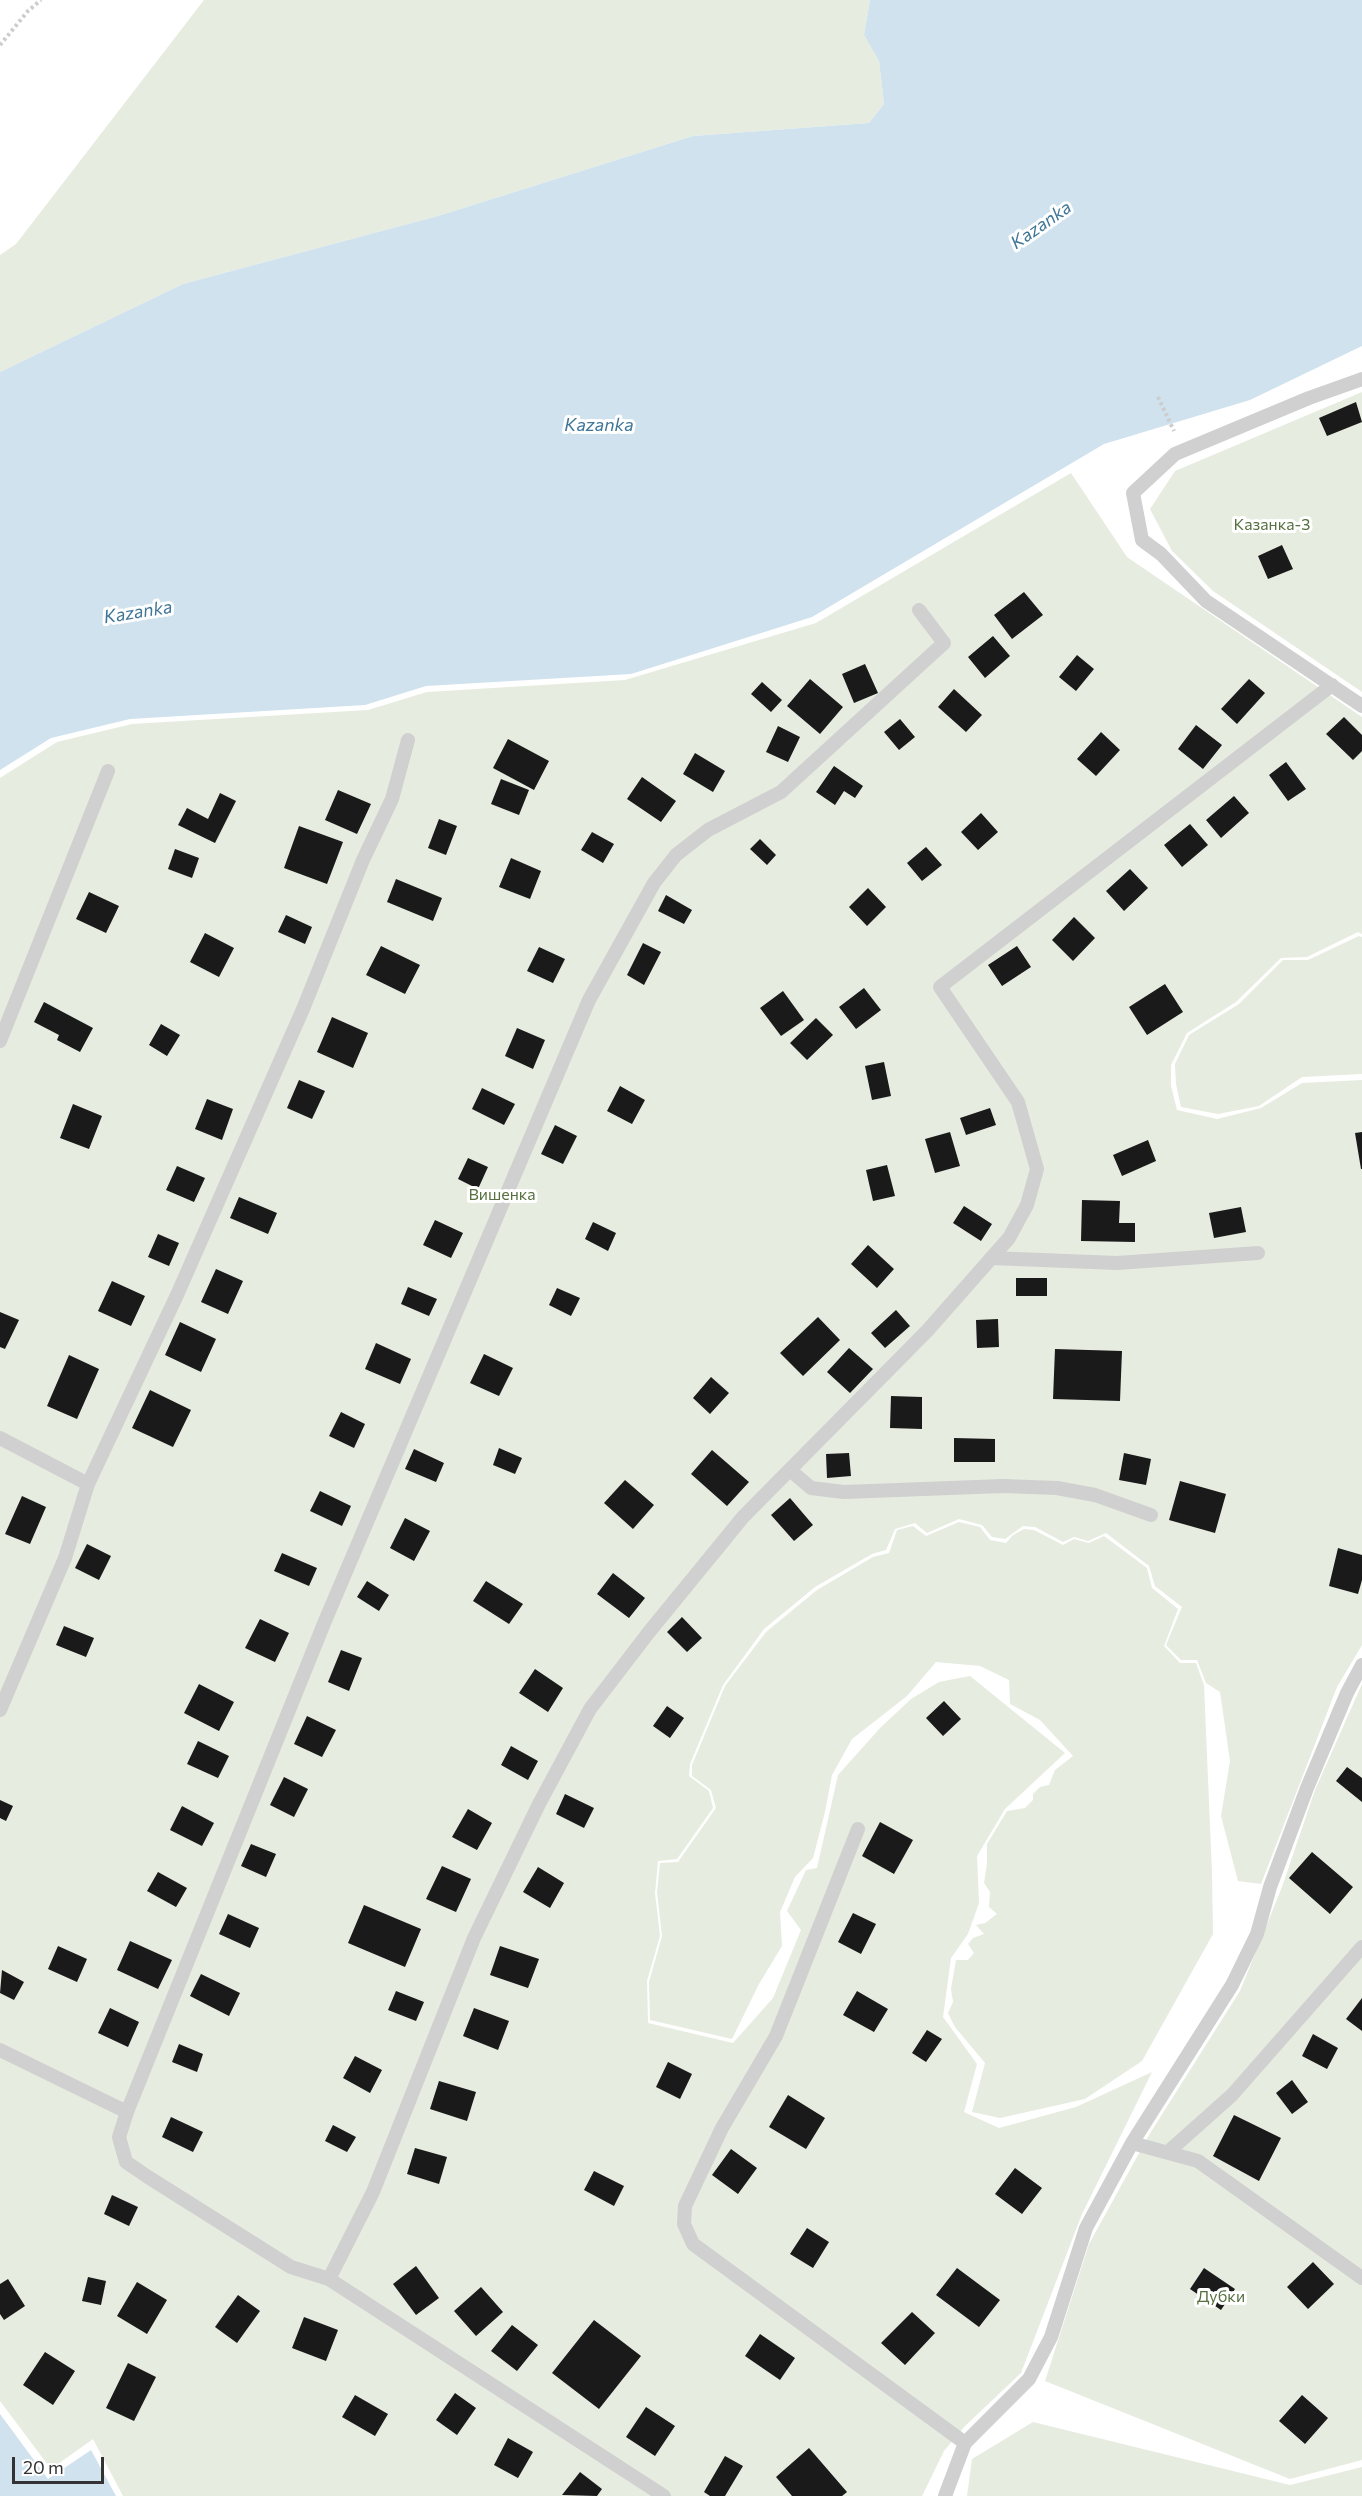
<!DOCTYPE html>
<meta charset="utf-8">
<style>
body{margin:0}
#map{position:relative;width:1362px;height:2496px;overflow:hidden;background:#fff;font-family:Commissioner,sans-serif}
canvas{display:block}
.scale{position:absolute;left:12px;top:2457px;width:92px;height:27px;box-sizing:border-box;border:3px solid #333;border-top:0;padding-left:8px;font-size:18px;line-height:21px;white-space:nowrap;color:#333;-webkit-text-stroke:4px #fff;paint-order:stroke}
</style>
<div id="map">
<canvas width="1362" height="2496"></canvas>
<div class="scale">20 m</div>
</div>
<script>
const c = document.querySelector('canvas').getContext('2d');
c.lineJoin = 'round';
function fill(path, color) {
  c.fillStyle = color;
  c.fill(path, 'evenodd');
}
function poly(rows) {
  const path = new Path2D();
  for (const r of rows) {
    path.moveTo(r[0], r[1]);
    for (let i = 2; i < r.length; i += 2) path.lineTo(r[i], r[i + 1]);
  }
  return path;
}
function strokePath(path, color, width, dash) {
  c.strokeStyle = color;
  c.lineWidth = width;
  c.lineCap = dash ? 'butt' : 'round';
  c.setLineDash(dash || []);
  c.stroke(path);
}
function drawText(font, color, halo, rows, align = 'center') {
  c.font = font + ' Commissioner,sans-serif';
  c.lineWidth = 6;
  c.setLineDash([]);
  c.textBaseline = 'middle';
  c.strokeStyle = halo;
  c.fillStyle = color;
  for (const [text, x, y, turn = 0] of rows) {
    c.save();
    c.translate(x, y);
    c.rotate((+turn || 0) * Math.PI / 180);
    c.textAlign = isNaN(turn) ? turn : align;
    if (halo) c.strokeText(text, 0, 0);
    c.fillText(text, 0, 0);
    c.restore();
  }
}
const green = poly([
 [204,0,870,0,864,35,879,61,884,104,869,123,693,136,438,216,183,284,0,372,0,255,16,244],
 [1362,392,1362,692,1213,591,1172,551,1150,509,1175,471],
 [1071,473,1127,557,1362,717,1362,934,1358,932,1307,957,1281,958,1236,1002,1187,1033,1171,1065,1171,1086,1177,1110,1217,1119,1261,1108,1302,1083,1362,1080,1362,1645,1337,1687,1261,1884,1238,1881,1221,1816,1230,1761,1220,1692,1206,1683,1197,1660,1181,1660,1166,1645,1182,1607,1155,1586,1149,1566,1106,1533,1088,1541,1074,1537,1063,1542,1035,1527,1023,1526,1005,1539,992,1537,982,1525,959,1519,927,1533,915,1523,895,1529,886,1550,872,1554,815,1587,764,1629,723,1685,690,1764,689,1776,709,1791,713,1808,677,1859,658,1861,655,1893,660,1936,647,1981,648,2023,733,2043,773,1998,801,1930,787,1911,806,1870,817,1868,838,1775,881,1727,911,1699,939,1682,970,1676,1065,1753,1005,1809,977,1856,979,1903,968,1934,951,1958,943,2017,977,2064,964,2112,999,2128,1076,2107,1152,2072,1082,2214,1021,2373,965,2426,944,2451,922,2496,123,2496,93,2439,51,2469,0,2401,0,778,57,742,132,724,368,710,427,692,625,680,816,623],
 [1359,936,1362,937,1362,1074,1302,1077,1259,1106,1218,1114,1181,1107,1176,1084,1175,1064,1189,1035,1239,1004,1283,960,1308,960],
 [959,1522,980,1527,990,1540,1006,1543,1013,1535,1024,1529,1034,1530,1063,1545,1074,1539,1089,1543,1104,1536,1147,1568,1152,1588,1178,1609,1164,1646,1180,1663,1196,1663,1204,1685,1212,1873,1213,1934,1142,2061,1085,2099,1000,2118,972,2112,985,2063,955,2027,948,2013,953,2002,951,1989,956,1960,968,1960,974,1953,968,1944,973,1938,984,1934,976,1925,985,1923,997,1914,989,1907,990,1892,984,1883,987,1863,987,1844,1007,1811,1025,1808,1033,1800,1033,1794,1040,1787,1049,1785,1055,1770,1073,1756,1040,1720,1010,1704,1009,1680,980,1666,936,1662,907,1696,852,1739,832,1775,825,1812,813,1858,795,1877,780,1912,782,1946,759,1984,732,2039,650,2020,649,1982,662,1936,657,1892,660,1863,678,1862,716,1808,711,1790,692,1776,692,1765,725,1686,766,1632,817,1590,873,1557,889,1553,897,1530,913,1526,926,1536],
 [1362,1684,1362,2460,1290,2479,1045,2381,1089,2244,1149,2135,1240,1991,1282,1887,1315,1790],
 [1033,2422,1290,2485,1362,2467,1362,2496,967,2496,972,2459]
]);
const water = poly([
 [870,0,1362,0,1362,346,1250,400,1104,444,812,617,631,674,426,686,365,705,130,719,51,738,0,770,0,372,183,284,438,216,693,136,869,123,884,104,879,61,864,35],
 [0,2414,48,2479,91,2450,116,2496,0,2496]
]);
const building = poly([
 [1356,402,1362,422,1327,436,1319,418],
 [1282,545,1293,569,1268,579,1258,556],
 [1024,592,1043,615,1012,639,994,615],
 [993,636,1010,656,985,678,968,657],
 [1077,655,1094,669,1076,691,1059,677],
 [865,664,878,693,854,703,842,674],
 [810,679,843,707,820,734,787,706],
 [1249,679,1265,693,1237,724,1221,709],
 [762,682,782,700,771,712,751,694],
 [954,689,982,715,966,732,938,707],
 [1344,717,1362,735,1362,751,1353,760,1326,734],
 [900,719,915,737,899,750,884,732],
 [1196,725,1222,745,1203,769,1178,749],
 [778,726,800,737,788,762,766,752],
 [1101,732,1120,750,1096,776,1077,759],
 [508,739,549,761,534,790,493,768],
 [695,753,725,771,713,792,683,774],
 [1286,762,1306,789,1288,801,1269,775],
 [834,766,863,786,855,798,844,791,835,805,816,792],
 [642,777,676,801,661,822,627,799],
 [501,779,529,790,519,815,491,804],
 [338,790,371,804,357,834,325,820],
 [220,793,236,801,215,843,178,825,187,808,208,819],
 [1234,796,1249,813,1221,838,1206,820],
 [981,813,998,832,978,850,961,832],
 [439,819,457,826,446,855,428,848],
 [1190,824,1208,845,1182,867,1164,845],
 [299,826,343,842,327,884,284,868],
 [592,832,614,844,603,863,581,850],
 [760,839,776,855,767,865,750,849],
 [926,847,942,865,922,881,907,863],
 [175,849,199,858,192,878,168,869],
 [511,858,541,871,530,899,499,887],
 [1130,869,1148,888,1124,911,1106,891],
 [396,879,442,898,433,921,387,902],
 [868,888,886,907,867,926,849,907],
 [89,892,119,906,106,933,76,919],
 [666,895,692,910,684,924,658,911],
 [286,915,312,927,305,944,278,932],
 [1074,917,1095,938,1073,961,1052,940],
 [205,933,234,948,219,977,190,962],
 [643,943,661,952,644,985,627,975],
 [381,946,420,965,405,994,366,975],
 [1017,946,1031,967,1002,986,988,965],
 [539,947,565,959,553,983,527,971],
 [1165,984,1183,1012,1147,1035,1129,1007],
 [864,988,881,1010,856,1029,839,1007],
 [783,991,804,1020,781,1036,760,1008],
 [44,1002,93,1028,80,1052,57,1040,59,1035,34,1022],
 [332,1017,368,1033,353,1068,317,1052],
 [816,1018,833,1035,807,1060,790,1043],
 [161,1024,180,1035,167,1056,149,1045],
 [517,1028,545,1040,533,1069,505,1056],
 [884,1062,891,1096,872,1100,865,1066],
 [299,1080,325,1091,312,1119,287,1108],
 [620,1086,645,1100,632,1124,607,1111],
 [482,1088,515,1104,504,1125,472,1109],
 [207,1099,233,1109,222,1140,195,1129],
 [73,1104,102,1116,89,1149,60,1138],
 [990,1108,996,1125,966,1135,960,1118],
 [555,1125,577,1136,563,1164,541,1154],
 [950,1132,960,1166,935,1173,925,1139],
 [1362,1132,1362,1169,1361,1169,1355,1133],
 [1148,1140,1156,1161,1122,1176,1113,1155],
 [468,1158,488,1167,478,1189,458,1179],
 [887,1165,895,1196,873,1201,866,1170],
 [177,1166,205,1178,194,1202,166,1190],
 [239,1197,277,1213,268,1234,230,1218],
 [1082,1200,1120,1201,1119,1223,1135,1223,1135,1242,1081,1241],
 [964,1206,992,1224,981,1241,953,1223],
 [1241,1207,1246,1232,1214,1238,1209,1213],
 [435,1220,463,1233,451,1258,423,1245],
 [593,1222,616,1233,608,1251,585,1239],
 [158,1234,179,1243,169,1266,148,1257],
 [868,1245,894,1269,877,1288,851,1264],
 [216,1269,243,1281,228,1314,201,1302],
 [1016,1278,1047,1278,1047,1296,1016,1296],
 [112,1281,145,1296,131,1326,98,1311],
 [408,1287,437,1299,429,1316,401,1304],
 [557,1288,580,1298,571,1316,549,1305],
 [896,1310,910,1326,885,1348,871,1333],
 [0,1312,19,1320,5,1349,0,1347],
 [818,1317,840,1340,803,1376,780,1353],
 [998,1319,999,1347,977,1348,976,1320],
 [180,1322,216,1339,201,1372,165,1355],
 [376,1343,411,1359,400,1384,365,1369],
 [849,1348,873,1369,850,1393,827,1372],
 [1055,1349,1122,1351,1120,1401,1053,1399],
 [484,1354,513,1368,499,1396,470,1383],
 [69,1355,99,1369,77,1419,47,1406],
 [711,1377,729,1393,710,1414,693,1398],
 [150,1390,191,1410,173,1447,132,1428],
 [891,1396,922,1397,922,1429,890,1428],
 [341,1412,365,1424,354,1448,329,1436],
 [954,1438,995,1439,995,1462,954,1462],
 [499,1448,522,1458,515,1474,493,1465],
 [414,1449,444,1463,436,1482,405,1469],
 [712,1450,749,1482,727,1506,691,1474],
 [849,1453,851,1476,827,1478,826,1454],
 [1124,1453,1151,1459,1146,1485,1119,1480],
 [625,1480,654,1505,633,1529,604,1503],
 [1180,1481,1226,1494,1215,1533,1169,1520],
 [320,1491,351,1506,342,1526,310,1511],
 [22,1496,46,1507,30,1544,5,1534],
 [790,1498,813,1525,794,1541,771,1515],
 [405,1518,430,1531,414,1561,390,1548],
 [87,1544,111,1556,99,1580,75,1568],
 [1338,1548,1362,1555,1362,1580,1358,1594,1329,1586],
 [282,1553,317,1568,309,1586,274,1571],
 [613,1573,645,1598,629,1618,597,1594],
 [367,1581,389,1595,379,1611,357,1597],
 [486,1581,523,1604,509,1624,473,1601],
 [682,1617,702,1638,687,1652,667,1632],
 [260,1619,289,1633,275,1662,245,1648],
 [64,1626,94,1638,86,1657,56,1645],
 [341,1650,362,1658,349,1691,328,1682],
 [535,1669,563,1688,548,1712,519,1693],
 [199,1684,234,1702,219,1731,184,1713],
 [944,1701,961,1719,943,1736,926,1718],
 [667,1706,684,1718,670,1738,653,1726],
 [307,1716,336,1730,322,1757,294,1744],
 [198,1741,229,1756,218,1778,187,1764],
 [511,1746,538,1761,528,1780,501,1765],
 [1347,1767,1362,1778,1362,1802,1336,1781],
 [284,1777,308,1789,294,1817,270,1805],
 [565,1794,594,1808,584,1828,556,1814],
 [0,1800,13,1806,6,1821,0,1818],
 [182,1806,214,1823,202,1846,170,1830],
 [468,1809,492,1823,477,1850,452,1837],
 [880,1822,913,1840,894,1874,862,1856],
 [251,1844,276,1854,266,1877,241,1866],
 [1312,1852,1353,1887,1330,1914,1289,1878],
 [442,1866,471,1879,456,1912,426,1899],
 [538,1867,564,1883,550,1908,523,1892],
 [158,1872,187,1888,176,1907,147,1891],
 [364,1905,421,1929,405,1967,348,1943],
 [853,1913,876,1924,861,1954,838,1942],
 [228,1914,259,1928,250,1948,219,1934],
 [130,1941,172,1960,158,1989,117,1970],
 [58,1946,87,1959,77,1982,48,1969],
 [500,1946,539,1959,528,1988,490,1975],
 [2,1970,24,1982,14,2000,0,1993],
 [201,1974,240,1993,229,2016,190,1996],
 [396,1991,424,2002,416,2021,388,2010],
 [857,1991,888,2009,874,2032,843,2015],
 [1362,1998,1362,2031,1346,2019],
 [110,2008,139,2022,128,2047,98,2033],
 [474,2008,509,2021,498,2050,463,2036],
 [927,2030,942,2039,926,2062,912,2053],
 [1313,2034,1338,2048,1327,2069,1302,2056],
 [179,2044,203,2054,197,2072,172,2062],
 [355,2056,382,2070,370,2093,343,2078],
 [668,2062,692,2074,680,2099,656,2087],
 [1292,2080,1308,2102,1292,2114,1276,2093],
 [439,2081,476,2092,467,2121,430,2109],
 [788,2095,825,2118,806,2149,769,2127],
 [1234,2115,1281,2138,1259,2181,1213,2156],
 [171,2117,203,2132,193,2152,162,2137],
 [333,2125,356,2137,347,2152,325,2141],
 [415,2148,447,2157,439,2184,407,2174],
 [731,2149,757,2168,738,2194,712,2175],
 [1015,2168,1042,2188,1022,2214,995,2194],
 [594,2171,624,2186,614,2206,584,2190],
 [112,2195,138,2207,129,2226,104,2214],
 [807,2228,829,2242,813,2268,790,2254],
 [1313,2262,1334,2284,1308,2309,1287,2287],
 [416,2266,439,2298,416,2315,393,2284],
 [957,2268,1000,2300,979,2327,936,2295],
 [1204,2268,1235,2289,1221,2310,1190,2289],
 [88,2277,106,2281,101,2305,82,2301],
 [8,2279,25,2306,4,2320,0,2314,0,2284],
 [137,2282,167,2300,147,2334,117,2316],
 [481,2287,503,2312,476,2336,454,2311],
 [238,2295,260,2311,237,2343,215,2327],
 [912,2312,935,2333,905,2365,881,2343],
 [304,2317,338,2330,326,2361,292,2348],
 [594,2320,641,2356,599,2409,552,2373],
 [512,2325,538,2345,517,2371,491,2351],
 [760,2334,795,2358,780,2380,745,2356],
 [45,2352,75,2371,53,2405,23,2385],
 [128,2363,156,2377,134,2421,106,2408],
 [455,2393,476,2408,457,2435,436,2420],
 [355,2395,388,2414,375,2436,342,2417],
 [1302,2395,1328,2418,1305,2444,1279,2421],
 [646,2407,675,2426,655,2456,626,2437],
 [508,2438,533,2452,518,2478,494,2465],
 [809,2448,847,2492,842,2496,792,2496,776,2477],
 [725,2456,743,2466,725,2496,710,2496,704,2492],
 [580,2472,602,2489,597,2496,562,2495]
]);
const path = poly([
 [0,45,28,11,41,0],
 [1158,397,1174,431]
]);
const service = poly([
 [1362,379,1309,398,1175,454,1133,493,1142,540,1161,554,1206,601,1362,706],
 [0,1041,108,771],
 [991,1258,1117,1263,1258,1253],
 [0,1438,88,1484],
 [790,1470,811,1488,844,1492,1003,1486,1057,1488,1095,1495,1151,1515],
 [0,1710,65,1558,88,1484,177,1295,303,1009,363,860,392,799,408,740],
 [858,1829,776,2036,722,2128,685,2206,684,2224,693,2244,965,2443],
 [0,2050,127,2112,119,2137,126,2162,148,2177,291,2267,329,2279,664,2496],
 [127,2112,325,1621,589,1000,654,883,676,855,708,830,781,792,944,643,919,610],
 [1132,2143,1198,2161,1362,2278],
 [1168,2152,1232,2095,1362,1947],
 [329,2279,373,2192,474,1938,539,1804,590,1709,649,1632,743,1517,927,1331,1009,1238,1027,1205,1037,1169,1018,1102,940,987,1332,685],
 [945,2496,965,2443,1029,2379,1051,2337,1086,2228,1132,2143,1232,1985,1257,1934,1270,1887,1307,1788,1347,1693,1362,1665]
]);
const parkNames = [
 ["Казанка-3",1272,525],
 ["Вишенка",502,1195],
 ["Дубки",1221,2297]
];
const waterNames = [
 ["Kazanka",1041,225,-35],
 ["Kazanka",599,425],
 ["Kazanka",138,612,-9]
];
fill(green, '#e6ecdf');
fill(water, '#cfe2ee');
fill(building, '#1a1a1a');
strokePath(path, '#cdcdcd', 4, [3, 3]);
strokePath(service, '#d0d0d0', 14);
drawText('16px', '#56703f', '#fff', parkNames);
drawText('italic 18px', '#3f7597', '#fff', waterNames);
</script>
